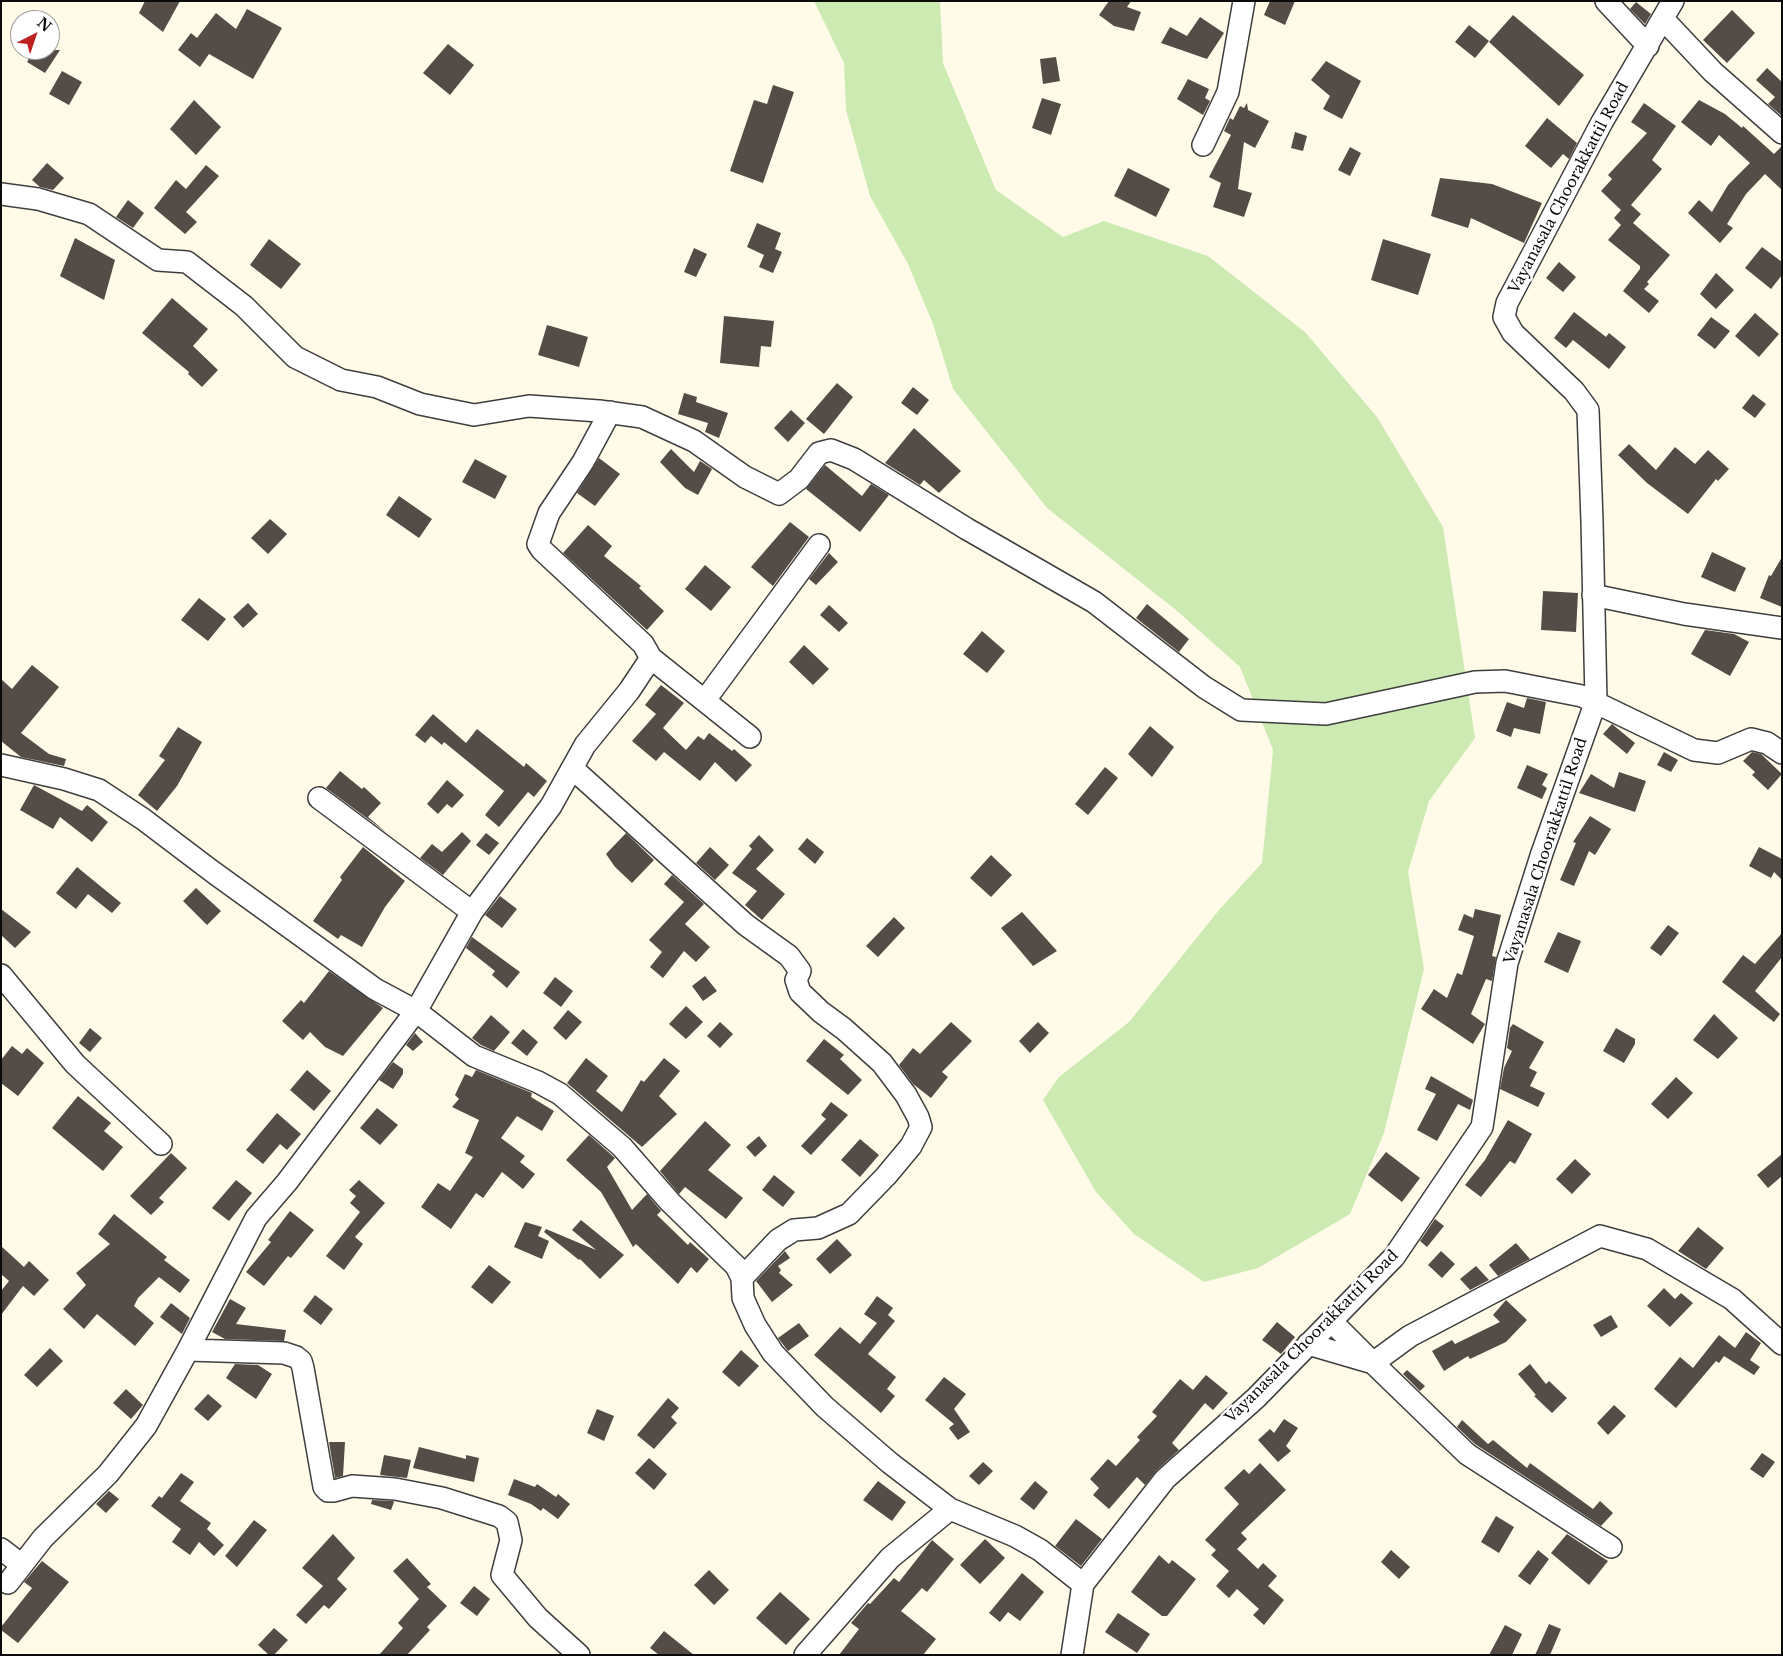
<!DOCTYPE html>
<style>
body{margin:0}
#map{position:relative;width:1783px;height:1656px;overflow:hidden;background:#fffbe8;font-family:"Libre Baskerville",serif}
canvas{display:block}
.frame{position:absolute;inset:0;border:2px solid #0b0b0b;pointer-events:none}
.north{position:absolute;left:10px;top:10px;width:50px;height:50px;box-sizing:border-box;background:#fff;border:1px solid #9d9d9d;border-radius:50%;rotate:41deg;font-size:14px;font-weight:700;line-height:20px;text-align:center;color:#0b0b0b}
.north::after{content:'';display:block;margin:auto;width:18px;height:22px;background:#be2022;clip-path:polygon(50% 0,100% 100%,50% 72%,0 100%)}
</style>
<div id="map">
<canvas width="1783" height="1656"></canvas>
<div class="frame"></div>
<div class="north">N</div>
</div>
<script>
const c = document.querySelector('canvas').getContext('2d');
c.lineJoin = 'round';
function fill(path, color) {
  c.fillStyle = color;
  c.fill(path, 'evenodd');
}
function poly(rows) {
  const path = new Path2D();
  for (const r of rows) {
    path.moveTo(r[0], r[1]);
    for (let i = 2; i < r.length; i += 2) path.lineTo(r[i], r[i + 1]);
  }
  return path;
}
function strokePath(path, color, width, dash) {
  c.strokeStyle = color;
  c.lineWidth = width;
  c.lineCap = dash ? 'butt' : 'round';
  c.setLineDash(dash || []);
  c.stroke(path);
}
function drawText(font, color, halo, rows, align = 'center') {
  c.font = font + ' "Libre Baskerville",serif';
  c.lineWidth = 5;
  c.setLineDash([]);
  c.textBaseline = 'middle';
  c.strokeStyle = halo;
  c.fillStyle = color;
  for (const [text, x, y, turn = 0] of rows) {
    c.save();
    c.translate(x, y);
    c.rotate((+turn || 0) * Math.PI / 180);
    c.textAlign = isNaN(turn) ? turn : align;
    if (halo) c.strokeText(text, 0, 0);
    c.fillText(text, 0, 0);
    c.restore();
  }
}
const green = poly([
 [814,1,940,1,943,63,996,190,1063,237,1104,221,1208,256,1305,332,1377,417,1443,527,1475,738,1429,801,1408,872,1424,969,1384,1133,1350,1214,1258,1268,1204,1282,1134,1234,1096,1192,1043,1100,1059,1077,1129,1022,1219,910,1262,863,1273,750,1240,667,1176,610,1047,508,953,389,933,324,908,264,870,196,846,110,844,63]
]);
const building = poly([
 [145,1,180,1,163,32,139,13],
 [1109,1,1131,1,1127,7,1141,12,1134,31,1114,26,1099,15],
 [1270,1,1295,1,1285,25,1264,15],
 [1636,2,1651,14,1645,24,1630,9],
 [247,9,282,28,253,79,209,54,200,67,178,50,191,33,197,38,216,13,236,29],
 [1732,10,1755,33,1727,63,1703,40],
 [1513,15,1584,75,1559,106,1489,42],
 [1200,17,1224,33,1207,59,1161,43,1170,27,1187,36],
 [1469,25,1489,41,1475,58,1455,42],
 [448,44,474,65,450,95,423,73],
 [34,50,60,50,45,73,27,62],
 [1056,57,1060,81,1043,84,1040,59],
 [1326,61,1361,81,1342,119,1323,109,1330,96,1311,80],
 [1767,68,1782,82,1782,116,1768,104,1775,97,1756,80],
 [62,71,82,82,69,105,49,94],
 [1188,79,1209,89,1205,98,1210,101,1203,115,1177,99],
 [773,85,794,92,763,183,730,171,754,100,767,104],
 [1042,98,1061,104,1051,135,1032,128],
 [194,100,221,127,196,155,170,129],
 [1699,100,1725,114,1742,128,1743,126,1774,154,1782,146,1782,190,1765,174,1746,194,1727,224,1733,228,1720,243,1688,213,1699,200,1712,212,1728,185,1750,163,1719,135,1711,146,1681,122],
 [1247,103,1248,110,1269,121,1255,148,1244,142,1238,189,1252,193,1244,217,1213,207,1221,183,1209,177,1231,135,1224,131,1230,118,1233,120,1240,106,1244,108],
 [1644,103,1676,126,1652,160,1662,169,1631,205,1641,214,1633,223,1670,255,1647,282,1649,284,1644,289,1659,301,1649,313,1623,291,1640,269,1640,266,1608,240,1621,225,1614,218,1621,210,1601,191,1612,179,1608,175,1647,133,1631,122],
 [1547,118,1577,143,1569,159,1563,154,1551,168,1525,146],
 [1295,132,1307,136,1303,151,1291,148],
 [1350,147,1361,153,1350,176,1338,170],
 [47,163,64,178,53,190,40,187,32,180],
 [206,165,219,176,186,212,197,222,185,234,154,208,176,180,186,189],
 [1128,168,1170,189,1156,217,1114,196],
 [1440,178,1492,184,1542,203,1524,243,1471,218,1468,228,1431,216],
 [128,200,144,213,133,228,116,217],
 [757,223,781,233,775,249,782,252,773,273,759,267,764,255,747,247],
 [75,238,115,260,104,300,60,276],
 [269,239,301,264,281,289,250,265],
 [1383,239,1431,254,1418,295,1371,280],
 [1762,247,1782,262,1782,275,1771,289,1745,268],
 [694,248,707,254,696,277,684,272],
 [1559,262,1576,277,1563,292,1546,278],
 [1716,273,1734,290,1716,309,1700,294],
 [172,298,208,329,193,346,218,370,202,387,188,374,189,372,142,333],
 [1574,312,1606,337,1609,333,1626,347,1609,369,1573,340,1566,348,1554,338],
 [1755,313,1779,334,1759,357,1735,336],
 [724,316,774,321,771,347,761,346,759,367,720,363],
 [1711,317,1730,331,1715,349,1697,335],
 [547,325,588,337,579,367,538,355],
 [837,383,853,397,824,434,806,419],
 [913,387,929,400,917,415,901,403],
 [684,393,697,397,696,402,728,413,719,438,705,432,708,423,678,414],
 [1753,394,1766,404,1755,418,1742,408],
 [791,410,805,423,788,442,774,428],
 [914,428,961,471,939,493,924,480,920,485,885,463],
 [1629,444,1656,470,1675,447,1695,464,1708,450,1729,469,1718,481,1716,479,1688,514,1647,483,1618,455],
 [671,449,694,472,700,461,712,469,698,495,685,488,660,462],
 [599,458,620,474,595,506,577,493],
 [475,459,507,476,495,499,462,482],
 [825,465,862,496,871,484,889,495,860,532,806,489],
 [399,496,432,519,419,538,386,515],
 [270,519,287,534,268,554,251,538],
 [790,522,809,537,773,586,751,567],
 [588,525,612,546,604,556,641,586,639,588,664,611,647,630,563,553],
 [1712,552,1746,568,1735,592,1701,577],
 [829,553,838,562,816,585,809,579],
 [1782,557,1782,607,1760,598,1769,575,1771,576],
 [705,565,731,587,711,611,685,589],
 [1543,591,1578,593,1576,632,1541,630],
 [199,598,226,619,208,641,181,620],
 [248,603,258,614,243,628,233,617],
 [1147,604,1189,639,1179,652,1136,618],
 [829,605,848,623,839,632,820,615],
 [1705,630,1734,634,1749,642,1730,676,1691,654],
 [982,631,1005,651,987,673,963,654],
 [804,645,829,669,813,685,789,662],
 [32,665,59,687,21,733,49,754,66,759,64,766,21,757,1,741,1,679,12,689],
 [661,685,684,703,663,728,686,750,698,736,704,740,709,733,732,751,734,749,752,765,736,782,715,762,700,781,664,752,656,761,632,741,656,714,645,705],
 [1527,698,1546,702,1540,734,1514,728,1511,737,1496,731,1507,702,1524,708],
 [433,714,466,743,477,729,524,767,526,763,547,781,534,797,528,792,499,827,485,815,504,791,444,742,442,745,431,736,425,743,415,735],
 [1612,724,1635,743,1627,754,1603,734],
 [1150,726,1174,747,1152,777,1128,754],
 [178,727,202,742,177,786,157,811,138,795,165,760,159,756],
 [1664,752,1678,760,1671,772,1657,765],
 [1752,752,1761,754,1782,774,1768,790,1752,775,1755,772,1743,761],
 [1527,765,1548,774,1542,785,1547,788,1542,799,1517,788],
 [1105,767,1118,778,1088,815,1075,804],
 [340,771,362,789,364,787,381,803,368,817,387,833,326,788],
 [1619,772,1646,781,1635,812,1579,793,1591,774,1614,788],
 [447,780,464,795,452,808,447,804,438,814,427,804],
 [34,785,82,811,87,805,108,822,92,842,60,817,53,829,20,810],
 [1590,816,1611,829,1595,855,1589,851,1574,886,1560,880,1576,843,1573,842],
 [462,832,471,841,443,875,420,858,432,844,442,852],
 [486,833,499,843,489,855,476,845],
 [626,833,654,860,632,883,615,867,606,854],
 [759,835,774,850,756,869,785,894,762,920,745,905,757,891,732,873,752,849,749,846],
 [807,838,824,852,815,864,798,849],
 [363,847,405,881,385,907,362,947,341,935,338,939,313,921,342,880,340,877],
 [710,847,729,865,715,880,696,863],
 [1759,847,1782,859,1782,880,1774,872,1771,878,1749,866],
 [991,855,1012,875,991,897,970,878],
 [77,867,121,903,112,913,88,894,76,909,56,893],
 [672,875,704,904,685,924,710,947,696,962,684,951,663,978,650,967,662,952,649,940,684,902,664,884],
 [196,888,221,911,207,925,183,901],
 [500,896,517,909,502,928,485,915],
 [1,909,31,932,15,948,1,935],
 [1475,909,1501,915,1492,956,1496,957,1492,981,1486,979,1471,1014,1485,1024,1473,1044,1421,1009,1434,989,1447,998,1457,973,1462,975,1474,936,1458,930,1464,914,1473,918],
 [1022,912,1057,951,1033,966,1001,928],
 [894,917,905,928,878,957,866,946],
 [1668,925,1679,933,1661,956,1650,948],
 [1558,932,1581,941,1568,973,1544,962],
 [1782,933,1782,957,1755,991,1780,1014,1774,1022,1722,982,1743,955,1755,964],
 [472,937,520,972,507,988,492,975,495,971,466,948],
 [329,971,383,1008,343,1056,325,1047,310,1032,303,1040,282,1021,301,1000,304,1003],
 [705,976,717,991,703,1001,692,986],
 [555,977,573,991,561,1007,543,993],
 [686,1006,703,1022,686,1039,669,1024],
 [568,1010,582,1022,566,1040,553,1028],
 [1714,1014,1738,1038,1718,1059,1693,1040],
 [491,1015,510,1032,494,1051,481,1045,472,1038],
 [720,1022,733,1034,720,1048,707,1036],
 [951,1022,972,1041,942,1072,948,1077,931,1098,913,1084,899,1065,913,1048,920,1054],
 [1038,1022,1049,1033,1030,1053,1019,1041],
 [1513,1024,1544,1042,1529,1068,1537,1072,1530,1086,1545,1093,1538,1107,1500,1089,1504,1068,1512,1051,1507,1048,1510,1028],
 [90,1028,102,1038,90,1052,79,1043],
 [1616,1028,1635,1039,1635,1044,1624,1063,1603,1051],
 [523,1029,538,1042,527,1056,511,1043],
 [415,1033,423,1042,413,1051,406,1045],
 [824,1039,844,1055,840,1059,862,1080,848,1095,806,1061],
 [12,1046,22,1054,27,1048,44,1063,18,1096,1,1083,1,1060],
 [586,1058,608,1076,596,1091,622,1112,641,1080,644,1082,664,1058,680,1071,659,1096,677,1114,642,1147,567,1083],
 [393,1062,403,1069,403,1074,393,1089,379,1080],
 [307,1070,331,1091,314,1111,290,1090],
 [476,1070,532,1093,531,1097,554,1111,542,1131,517,1116,501,1138,525,1156,520,1162,535,1174,523,1189,502,1172,483,1198,476,1193,451,1229,421,1207,438,1183,450,1191,473,1157,465,1153,479,1120,452,1107,459,1099,455,1095,465,1074,472,1077],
 [1431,1076,1473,1100,1470,1110,1458,1104,1437,1141,1417,1130,1436,1094,1425,1089],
 [1676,1077,1693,1093,1668,1119,1651,1104],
 [78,1096,111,1123,104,1131,123,1147,103,1171,52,1128],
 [831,1102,848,1115,811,1155,801,1146,826,1119,821,1115],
 [377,1108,398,1125,380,1145,360,1128],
 [277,1113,301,1134,287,1150,280,1144,263,1164,246,1150],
 [1508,1120,1532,1134,1515,1164,1510,1161,1481,1197,1465,1185,1485,1160],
 [705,1121,731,1145,708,1170,743,1198,726,1219,685,1187,679,1194,660,1171],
 [589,1135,615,1158,607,1167,632,1210,647,1194,661,1211,657,1215,688,1245,690,1242,709,1259,697,1273,691,1267,678,1284,636,1244,633,1247,601,1192,566,1160],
 [759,1136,767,1146,755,1157,746,1147],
 [860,1139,879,1155,860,1177,841,1160],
 [1386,1152,1420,1178,1402,1202,1368,1175],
 [171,1153,187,1168,159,1198,164,1202,151,1215,130,1196],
 [1782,1154,1782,1176,1768,1188,1757,1175],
 [1575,1159,1591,1174,1572,1194,1556,1179],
 [774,1175,795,1192,783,1207,762,1190],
 [236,1180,252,1193,229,1221,212,1208],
 [359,1180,385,1203,355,1237,363,1244,344,1270,326,1256,360,1212,350,1203,356,1196,349,1190],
 [290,1211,314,1230,291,1258,288,1256,264,1286,246,1272,271,1242,268,1240],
 [114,1214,167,1257,164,1260,190,1280,180,1293,159,1277,138,1298,134,1306,154,1323,135,1346,97,1314,84,1329,63,1309,86,1285,76,1273,110,1244,98,1234],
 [1435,1219,1444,1226,1427,1247,1420,1241],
 [581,1220,624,1255,600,1279,580,1259,579,1260,544,1232,546,1229,596,1250,572,1230],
 [525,1222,542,1227,538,1236,549,1241,542,1259,514,1247],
 [1698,1227,1724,1248,1706,1269,1678,1251],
 [837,1239,852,1255,830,1274,816,1259],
 [1516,1243,1530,1259,1498,1276,1489,1265],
 [1,1246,24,1267,29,1261,49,1280,34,1296,23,1286,1,1315,1,1291,9,1281,1,1274],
 [785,1251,790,1258,778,1266,781,1270,779,1273,793,1285,772,1302,756,1281],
 [1441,1251,1455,1264,1442,1278,1428,1265],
 [489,1265,511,1282,492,1304,471,1287],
 [1476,1266,1489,1280,1470,1290,1460,1279],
 [1664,1288,1675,1299,1681,1293,1693,1303,1670,1327,1647,1306],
 [315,1295,333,1309,321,1325,303,1311],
 [877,1296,893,1308,888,1315,895,1321,868,1354,896,1377,887,1389,895,1396,881,1413,814,1355,840,1327,860,1344,877,1323,864,1314],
 [230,1299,246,1308,236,1324,286,1330,284,1341,225,1339,212,1332],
 [1506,1300,1527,1320,1506,1342,1470,1359,1468,1356,1444,1371,1432,1351,1452,1340,1455,1344,1500,1322,1493,1315],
 [171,1303,190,1318,182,1334,160,1317],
 [1611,1315,1618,1327,1601,1337,1593,1325],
 [1277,1322,1295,1337,1281,1354,1262,1340],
 [799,1323,809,1336,788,1351,778,1338],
 [1746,1332,1761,1343,1750,1360,1760,1367,1754,1375,1724,1356,1719,1363,1716,1361,1676,1408,1654,1389,1680,1357,1693,1368,1719,1335,1735,1348],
 [50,1348,63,1361,37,1387,24,1375],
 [741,1350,759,1366,739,1387,722,1372],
 [235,1364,258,1365,272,1374,256,1399,226,1378],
 [1530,1364,1546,1384,1549,1381,1567,1398,1552,1413,1534,1396,1536,1395,1518,1374],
 [1407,1370,1425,1386,1420,1391,1403,1374],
 [1206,1375,1228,1393,1213,1410,1205,1403,1172,1443,1179,1450,1157,1470,1145,1485,1137,1477,1109,1509,1093,1495,1099,1488,1090,1479,1108,1459,1116,1466,1140,1440,1137,1437,1157,1416,1152,1412,1180,1379,1193,1390],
 [944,1377,966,1394,954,1409,970,1432,958,1440,949,1428,954,1424,925,1400],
 [126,1389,143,1405,131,1419,113,1403],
 [208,1394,222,1406,208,1421,194,1409],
 [668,1398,679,1408,671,1417,677,1423,654,1449,637,1435],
 [1614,1405,1626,1416,1608,1435,1597,1423],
 [597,1409,614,1416,604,1441,587,1433],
 [1284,1419,1298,1428,1286,1446,1291,1451,1278,1462,1258,1440,1270,1429,1274,1433],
 [1462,1420,1488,1444,1493,1440,1527,1468,1530,1463,1593,1509,1600,1501,1613,1513,1601,1526,1475,1444,1457,1427],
 [329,1442,345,1442,343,1476,335,1478],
 [419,1447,466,1459,466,1455,479,1458,474,1482,413,1468],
 [1762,1453,1775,1462,1763,1478,1750,1469],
 [384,1455,411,1460,407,1478,380,1475],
 [649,1458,667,1474,654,1490,635,1473],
 [983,1462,993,1471,979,1485,969,1476],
 [1260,1463,1286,1490,1241,1533,1247,1539,1237,1549,1258,1569,1263,1563,1277,1576,1268,1586,1284,1600,1264,1625,1253,1615,1259,1609,1237,1589,1229,1598,1216,1586,1229,1571,1211,1555,1216,1550,1205,1540,1239,1504,1224,1488,1244,1469,1249,1474],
 [181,1473,194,1482,180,1501,211,1523,207,1529,224,1545,214,1556,199,1542,190,1555,172,1542,181,1529,151,1506,159,1496,162,1498],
 [514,1479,535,1487,537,1484,556,1497,558,1494,570,1504,558,1519,543,1508,541,1511,531,1504,508,1495],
 [878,1481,906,1502,892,1521,863,1500],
 [1035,1481,1048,1492,1034,1510,1020,1499],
 [109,1491,119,1499,106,1513,96,1504],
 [372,1500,393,1501,394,1502,391,1510,371,1504],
 [1496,1516,1514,1527,1499,1553,1481,1542],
 [1076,1519,1102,1539,1081,1566,1055,1546],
 [254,1520,267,1530,237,1567,225,1556],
 [333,1534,355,1558,337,1579,347,1589,329,1609,324,1605,306,1624,296,1615,323,1586,302,1568],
 [1567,1534,1608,1561,1589,1585,1551,1553],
 [985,1539,1005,1558,980,1584,960,1565],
 [932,1540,954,1559,927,1592,922,1588,901,1611,936,1639,923,1655,839,1655,859,1629,851,1623,868,1603,870,1604,894,1578,899,1582],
 [1391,1550,1410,1567,1399,1579,1381,1562],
 [1538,1550,1549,1559,1530,1585,1518,1576],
 [1159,1555,1169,1564,1172,1560,1196,1579,1167,1616,1162,1616,1131,1592],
 [407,1558,431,1584,427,1587,447,1606,427,1627,430,1630,407,1655,379,1655,403,1628,398,1623,419,1599,393,1571],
 [42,1561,69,1582,18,1643,1,1630,1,1627,32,1588,24,1582],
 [709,1570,729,1590,714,1605,694,1585],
 [1022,1573,1044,1592,1020,1621,1008,1612,1000,1622,989,1613],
 [474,1586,490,1599,477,1616,460,1603],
 [780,1592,810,1619,786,1645,756,1618],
 [1118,1613,1150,1634,1137,1653,1105,1632],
 [1549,1624,1561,1629,1550,1655,1535,1655],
 [1505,1625,1522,1634,1512,1655,1489,1655],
 [274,1628,288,1640,274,1655,269,1655,258,1645],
 [664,1631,694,1655,659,1655,650,1648]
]);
const minor = poly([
 [1606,1,1648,46],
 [1663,19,1713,72,1782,133],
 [1203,145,1228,92,1244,1],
 [1,194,38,199,89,214,158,260,187,262,244,306,295,357,341,380,377,387,420,404,474,415,529,406,599,411,642,417,694,441,745,477,779,494,799,479,819,453,831,450,854,459,967,529,1094,602,1204,687,1241,710,1326,714,1475,682,1505,681,1582,696,1694,750,1718,753,1751,739,1767,743,1782,753],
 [610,412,583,462,549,513,538,544,542,550,643,644,651,658,750,737],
 [1593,595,1684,614,1782,628],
 [705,700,819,545],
 [1,765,64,779,99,790,143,819,213,872,375,989,416,1011,474,1056,538,1082,560,1094,622,1147,670,1202,736,1266,742,1278,743,1298,755,1325,773,1353,825,1407,890,1463,950,1509,1015,1536,1040,1550,1083,1584],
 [572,768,746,925,789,956,800,971,796,980,800,992,821,1012,844,1029,882,1063,906,1095,918,1117,921,1127,911,1146,886,1176,849,1214,818,1228,794,1230,778,1240,742,1278],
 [319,798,472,912],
 [1,975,75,1064,161,1144],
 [1331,1321,1373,1363,1410,1336,1600,1236,1647,1249,1732,1299,1782,1344],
 [1308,1344,1373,1363,1467,1454,1611,1547],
 [188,1350,284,1353,296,1357,301,1361,303,1368,324,1487,328,1491,334,1491,352,1486,395,1489,442,1498,499,1516,507,1522,511,1540,502,1575,538,1618,579,1655],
 [1,1549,22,1565],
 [8,1583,43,1538,108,1474,146,1426,188,1350,256,1218,287,1182,416,1011,472,912,551,806,585,745,629,691,651,658],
 [805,1655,890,1558,950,1509],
 [1072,1655,1083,1584,1165,1479,1256,1398,1394,1257,1482,1127,1507,963,1542,853,1596,701,1592,521,1588,410,1574,391,1513,333,1504,317,1507,303,1602,122,1673,1]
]);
const streetNames = [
 ["Vayanasala Choorakkattil Road",1569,188,-62],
 ["Vayanasala Choorakkattil Road",1546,851,-72],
 ["Vayanasala Choorakkattil Road",1312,1337,-45]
];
fill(green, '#cdeab2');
fill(building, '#544c47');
strokePath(minor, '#3e3e3e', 24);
strokePath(minor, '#fff', 21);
drawText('15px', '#0b0b0b', '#fff', streetNames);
</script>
